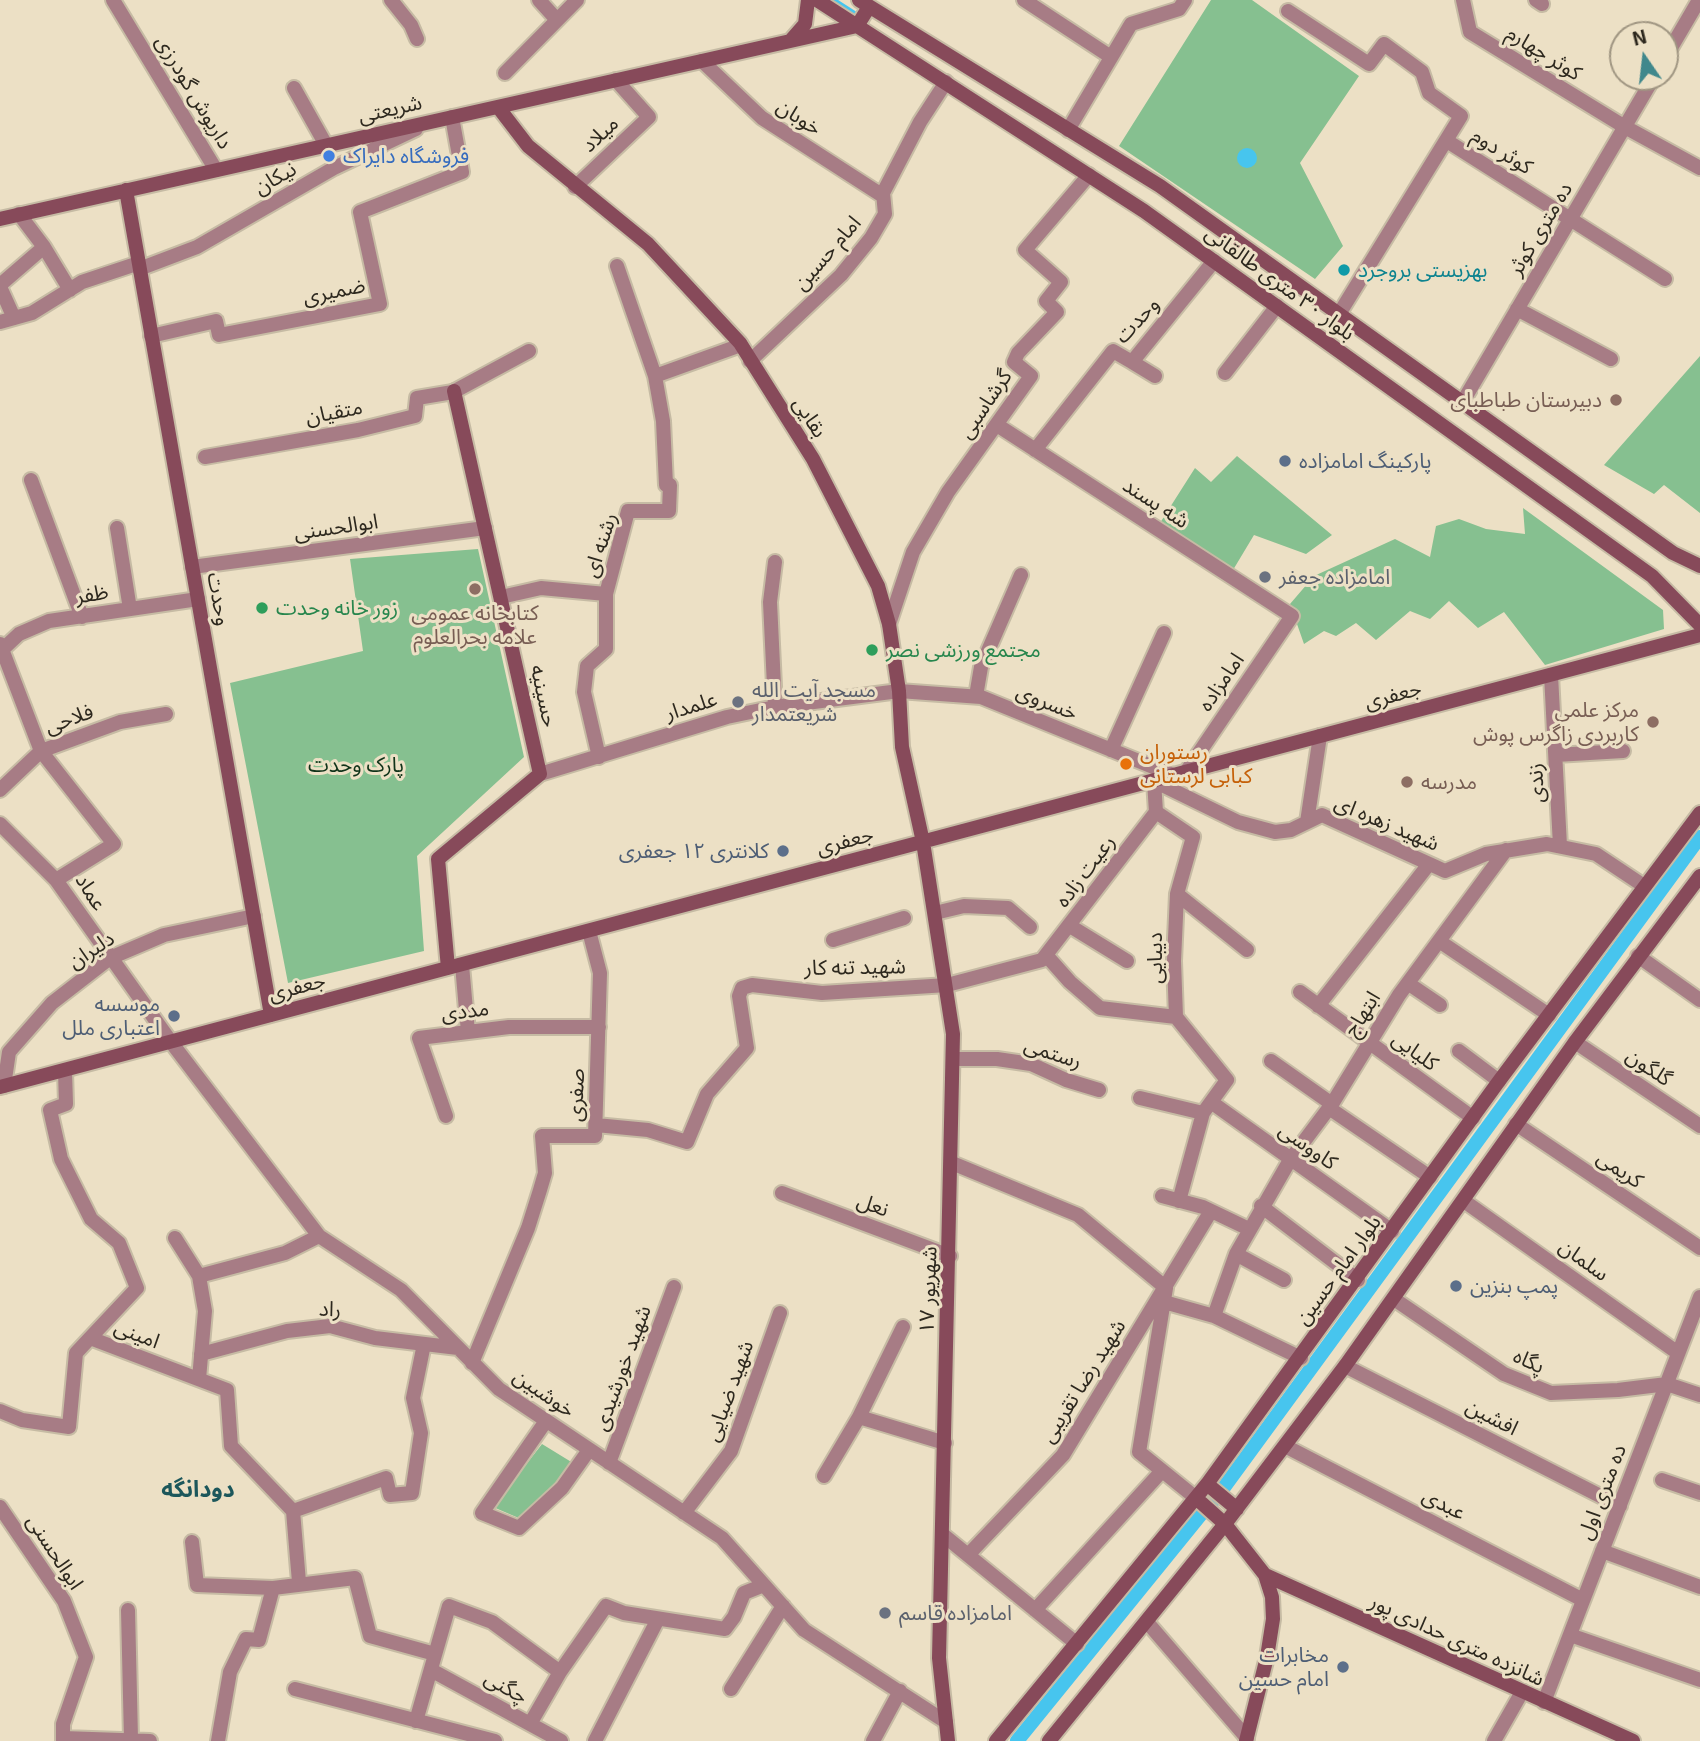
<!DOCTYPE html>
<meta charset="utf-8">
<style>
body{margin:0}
#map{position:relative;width:1700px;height:1741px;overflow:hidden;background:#ece0c5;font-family:"Exo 2",sans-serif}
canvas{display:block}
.north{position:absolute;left:1609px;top:21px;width:70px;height:70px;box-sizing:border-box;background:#ece0c5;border:2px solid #a09682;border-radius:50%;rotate:346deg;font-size:19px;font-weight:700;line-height:28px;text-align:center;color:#2d281e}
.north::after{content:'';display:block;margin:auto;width:24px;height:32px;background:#40888c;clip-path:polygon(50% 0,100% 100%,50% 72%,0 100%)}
</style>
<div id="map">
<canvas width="1700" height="1741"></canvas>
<div class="north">N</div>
</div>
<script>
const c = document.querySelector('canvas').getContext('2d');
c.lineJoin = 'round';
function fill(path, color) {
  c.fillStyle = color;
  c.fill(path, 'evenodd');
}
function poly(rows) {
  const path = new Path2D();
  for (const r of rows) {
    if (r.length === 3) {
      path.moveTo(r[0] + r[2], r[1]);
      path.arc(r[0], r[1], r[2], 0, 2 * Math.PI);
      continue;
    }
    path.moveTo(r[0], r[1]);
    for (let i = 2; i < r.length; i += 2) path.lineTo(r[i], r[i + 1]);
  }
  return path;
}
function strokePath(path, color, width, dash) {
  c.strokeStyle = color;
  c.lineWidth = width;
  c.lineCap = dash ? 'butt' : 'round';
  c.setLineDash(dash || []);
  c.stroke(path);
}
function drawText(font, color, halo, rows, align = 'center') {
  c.font = font + ' "Exo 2","Noto Sans Arabic",sans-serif';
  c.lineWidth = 6;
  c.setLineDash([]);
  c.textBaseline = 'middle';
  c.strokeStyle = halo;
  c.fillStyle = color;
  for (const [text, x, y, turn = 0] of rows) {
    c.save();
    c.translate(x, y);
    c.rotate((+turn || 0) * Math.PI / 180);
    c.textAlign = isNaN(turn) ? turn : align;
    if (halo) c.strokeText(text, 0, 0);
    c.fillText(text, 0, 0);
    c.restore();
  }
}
const green = poly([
 [1211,0,1252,0,1359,76,1300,163,1343,246,1315,279,1119,146],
 [1700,356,1700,513,1664,485,1654,494,1604,465],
 [1237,456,1332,535,1306,554,1254,535,1233,570,1160,523,1195,468,1211,482],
 [1523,508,1663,610,1664,629,1545,665,1504,612,1478,628,1449,601,1430,619,1410,611,1376,640,1356,623,1336,636,1324,631,1304,644,1290,604,1314,576,1395,539,1430,557,1436,526,1459,519,1486,529,1525,534],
 [478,549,524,757,417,856,424,951,288,983,230,683,363,651,350,559],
 [542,1444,573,1463,551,1491,521,1519,493,1507]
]);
const water = poly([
 [1247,158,10]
]);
const stream = poly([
 [834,0,854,13]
]);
const canal = poly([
 [1222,1490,1700,837],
 [1211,1502,1213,1501],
 [1017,1741,1202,1513]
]);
const street = poly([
 [113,0,216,170],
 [391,0,411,25,417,39],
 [539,0,557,20],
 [1024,0,1111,57],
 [1463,0,1470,32,1625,127,1700,168],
 [1536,0,1542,4],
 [1288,11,1369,64,1384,44,1422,72,1429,93,1461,116,1339,314],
 [1665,58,1699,0],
 [702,61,762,118,883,196],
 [505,73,577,0],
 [294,88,326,145],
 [1068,130,1131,24,1179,9,1185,0],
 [1447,141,1665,279],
 [575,187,649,117,616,80],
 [19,214,44,247,70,290],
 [139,269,197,247,334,168,416,129],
 [0,285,44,247],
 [0,287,14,318],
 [1517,309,1611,359],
 [0,322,32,313,82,282,139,263],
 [151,336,216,321,219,335,380,304,360,212,462,172,452,117],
 [750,361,841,275,871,238,885,214,883,193,920,122,946,82],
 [1132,362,1155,376],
 [1225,373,1277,306],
 [655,376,741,345],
 [1462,403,1654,77],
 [997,425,1292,616,1186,772],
 [1035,450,1113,351,1132,362,1214,261],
 [205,457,358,430,415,416,417,398,453,392,529,351],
 [31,480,82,617],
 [117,528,130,609],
 [192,567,485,528],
 [501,597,541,588,606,594],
 [889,624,913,552,948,492,1031,376,1014,362,1018,353,1057,312,1046,301,1061,282,1025,250,1089,175],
 [0,644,41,751,114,844,56,880,171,1042,319,1236,401,1290,499,1389,722,1538,804,1630,946,1722],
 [2,650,19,634,49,621,198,599],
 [1551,675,1560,846],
 [976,696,981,667,1021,575],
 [775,707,770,602,775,562],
 [1111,750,1164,633],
 [1556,755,1623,751],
 [599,757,584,692,587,666,606,649,606,594,628,511,669,511,670,485,666,485,663,421,655,376,617,266],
 [540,774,727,717,775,707,899,691,981,697,1173,775],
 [1154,781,1238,822,1275,832,1291,830,1322,815,1445,871,1486,854,1547,844,1596,854,1644,886],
 [1154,781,1156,812],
 [0,790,41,751,120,722,166,714],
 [1156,812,1193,837,1177,894,1174,961,1176,1017,1227,1080,1211,1102],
 [1307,822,1320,736],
 [0,824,56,880],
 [1177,894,1247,950],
 [935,913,964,906,1008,908,1030,927],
 [1070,926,1127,961],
 [833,940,904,918],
 [1439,941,1549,1015],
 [1046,955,1070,982,1100,1008,1176,1017],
 [1638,956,1700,1000],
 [462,965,468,1032],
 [1409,984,1440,1005],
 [1300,992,1473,1118],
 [1318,1006,1429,864],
 [1575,1042,1700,1126],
 [1459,1051,1499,1081],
 [953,1059,997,1059,1031,1064,1066,1080,1099,1090],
 [1271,1061,1332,1104],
 [65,1071,66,1104,50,1110,61,1159,91,1219,119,1243,137,1288,90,1338,227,1390,231,1446,293,1511,299,1582],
 [4,1086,9,1052,52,1003,110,958,164,935,254,916],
 [1140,1098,1203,1113],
 [1329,1108,1430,1177],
 [446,1116,419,1038,509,1027,599,1027],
 [1516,1124,1700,1248],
 [596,1125,648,1130,687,1142,707,1094,747,1048,739,996,742,988,752,985,822,993,947,985,1042,960,1156,812],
 [952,1163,1078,1215,1166,1288,1139,1452,1196,1498],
 [782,1193,950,1256],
 [1162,1196,1203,1207,1249,1229],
 [1179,1201,1203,1113,1211,1102,1392,1231],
 [1464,1201,1678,1353],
 [1261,1206,1358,1280],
 [175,1238,199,1276,205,1311,199,1379],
 [1236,1254,1284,1280],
 [199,1276,285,1253,319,1236],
 [1394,1299,1504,1374,1551,1393,1618,1390,1667,1384,1700,1395],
 [1164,1302,1214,1316,1301,1358],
 [1214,1316,1236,1254,1290,1160,1332,1104,1399,995,1506,850],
 [201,1354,287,1331,330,1326,375,1338,458,1348],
 [472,1363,528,1228,540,1190,545,1173,542,1136,595,1136,600,973,589,931],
 [1345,1366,1620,1506],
 [0,1411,22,1420,69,1427,76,1353,90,1338],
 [859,1417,945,1443],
 [546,1421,482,1513,519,1528,562,1488,589,1450],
 [1285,1446,1583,1600],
 [609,1463,674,1287],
 [824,1476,859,1417,903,1327],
 [1662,1480,1700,1493],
 [0,1507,64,1601,86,1657,63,1724,63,1741],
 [293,1511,386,1478,390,1495,412,1493,421,1433,413,1398,424,1344],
 [684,1513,731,1451,780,1313],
 [942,1534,1077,1644],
 [192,1542,197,1585,273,1588,355,1578,370,1636,435,1654],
 [1602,1551,1700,1587],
 [968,1555,1063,1455,1211,1211],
 [128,1610,131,1739],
 [1035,1610,1161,1472],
 [1147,1622,1247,1738],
 [1570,1635,1700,1680],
 [431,1670,561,1741],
 [295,1689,495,1741],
 [731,1689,783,1606],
 [1544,1702,1700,1297],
 [416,1721,449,1606,492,1622,560,1672],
 [530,1724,560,1672,606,1606,624,1613,725,1629,734,1617,744,1593,764,1585],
 [63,1738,150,1741],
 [218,1741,230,1672,246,1639,259,1640,273,1588],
 [595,1741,658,1619],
 [873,1741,900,1691],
 [1494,1741,1522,1692]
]);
const secondary = poly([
 [817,0,1144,211,1652,576,1700,625],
 [859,0,1160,186,1673,553,1700,566],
 [791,40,805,24,808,0],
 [498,107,528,146,648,244,740,343,813,459,878,586,889,624,899,691,902,747,923,842,953,1034,939,1658,948,1741],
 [126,190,271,1015],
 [0,219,857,26,869,7],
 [448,968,438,859,540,774,454,391],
 [0,1087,1700,635],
 [1207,1484,1237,1509],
 [1196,1498,1225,1524,1265,1575,1272,1597,1273,1619,1267,1657,1246,1741],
 [1265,1575,1633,1741],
 [996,1741,1207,1484,1499,1081,1700,813],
 [1049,1741,1225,1524,1345,1366,1575,1042,1700,876]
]);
const markers = [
 [329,156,7,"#3f7fe0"],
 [1344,270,7,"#0f9aa8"],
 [1616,400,7,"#8d6e63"],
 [1285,461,7,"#5c6f8a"],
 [1265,577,7,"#6b7280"],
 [475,589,7,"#8d6e63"],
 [262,608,7,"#2e9e5b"],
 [872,650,7,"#2e9e5b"],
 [738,702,7,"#6b7280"],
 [1653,722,7,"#8d6e63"],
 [1126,764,7,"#e8710a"],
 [1407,782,7,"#8d6e63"],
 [783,851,7,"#5c6f8a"],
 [174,1016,7,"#5c6f8a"],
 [1456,1286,7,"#5c6f8a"],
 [885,1613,7,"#6b7280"],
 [1343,1667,7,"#5c6f8a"]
];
const streetNames = [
 ["کوثر چهارم",1544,53,32],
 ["داریوش گودرزی",194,92,59],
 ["شریعتی",390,109,-13],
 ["خوبان",799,117,33],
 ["میلاد",600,134,-43],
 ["کوثر دوم",1502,151,32],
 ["نیکان",275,178,-30],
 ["ده متری کوثر",1540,229,-59],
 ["امام حسین",827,253,-49],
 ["بلوار ۳۰ متری طالقانی",1280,283,36],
 ["ضمیری",334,291,-12],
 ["وحدت",1137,320,-47],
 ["گرشاسبی",985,404,-56],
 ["متقیان",334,412,-11],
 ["بقایی",810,417,57],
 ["شه پسند",1156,503,33],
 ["ابوالحسنی",336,527,-8],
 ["رشنه ای",600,545,-72],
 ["ظفر",92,594,-9],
 ["وحدت",219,599,80],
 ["امامزاده",1221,682,-56],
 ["جعفری",1393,695,-15],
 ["حسینیه",544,696,78],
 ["خسروی",1047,702,22],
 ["علمدار",691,706,-17],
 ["فلاحی",69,719,-20],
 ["زندی",1536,783,-93],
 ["شهید زهره ای",1387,823,23],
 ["جعفری",845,841,-15],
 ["رعیت زاده",1085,871,-53],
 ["عماد",91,892,58],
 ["دلیران",91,950,-33],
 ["دیبایی",1155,958,-90],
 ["شهید تنه کار",855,967,-1],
 ["جعفری",297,987,-15],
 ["مددی",465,1011,-7],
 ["ابتهاج",1362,1014,-58],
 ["کلیایی",1415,1051,36],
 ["رستمی",1053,1053,18],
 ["گلگون",1649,1067,34],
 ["صفری",576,1095,-88],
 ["کاووسی",1308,1146,35],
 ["کریمی",1620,1169,34],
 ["نعل",873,1205,20],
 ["سلمان",1584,1260,36],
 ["بلوار امام حسین",1338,1270,-54],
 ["۱۷ شهریور",928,1290,-88],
 ["راد",330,1309,3],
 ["امینی",137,1334,21],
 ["پگاه",1529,1361,25],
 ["شهید خورشیدی",622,1368,-70],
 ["شهید رضا تقریبی",1083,1381,-58],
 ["شهید ضیایی",729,1391,-70],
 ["خوشبین",544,1393,34],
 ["افشین",1492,1417,27],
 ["ده متری اول",1602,1492,-69],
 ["عبدی",1444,1504,27],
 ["ابوالحسنی",55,1552,57],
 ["شانزده متری حدادی پور",1457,1640,25],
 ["چگنی",506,1687,29]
];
const shopNames = [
 ["فروشگاه دایراک",343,156]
];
const cultureNames = [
 ["بهزیستی بروجرد",1358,270]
];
const educationNames = [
 ["دبیرستان طباطبای",1602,400],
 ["کتابخانه عمومی",475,613,"center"],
 ["علامه بحرالعلوم",475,637,"center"],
 ["مرکز علمی",1639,710],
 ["کاربردی زاگرس پوش",1639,734],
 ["مدرسه",1421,782,"left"]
];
const serviceNames = [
 ["پارکینگ امامزاده",1299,461,"left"],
 ["کلانتری ۱۲ جعفری",769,851],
 ["موسسه",160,1004],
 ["اعتباری ملل",160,1028],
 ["پمپ بنزین",1470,1286,"left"],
 ["مخابرات",1329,1655],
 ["امام حسین",1329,1679]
];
const worshipNames = [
 ["امامزاده جعفر",1279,577],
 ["مسجد آیت الله",752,690],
 ["شریعتمدار",752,714],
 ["امامزاده قاسم",899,1613]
];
const leisureNames = [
 ["زور خانه وحدت",276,608],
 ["مجتمع ورزشی نصر",886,650]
];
const foodNames = [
 ["رستوران",1140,752],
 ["کبابی لرستانی",1140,776]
];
const parkNames = [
 ["پارک وحدت",356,765]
];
const neighbourhoodNames = [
 ["دودانگه",198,1489]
];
fill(green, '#86c090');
fill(water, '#47c5ee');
strokePath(stream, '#47c5ee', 4.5);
strokePath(canal, '#47c5ee', 14);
strokePath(street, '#c6bba4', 18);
strokePath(secondary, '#c6bba4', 18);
strokePath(street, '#a77c85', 14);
strokePath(secondary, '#874a5a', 14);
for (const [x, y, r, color] of markers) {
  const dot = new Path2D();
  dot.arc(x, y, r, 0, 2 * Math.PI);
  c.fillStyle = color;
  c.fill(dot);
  strokePath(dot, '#ece0c5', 2.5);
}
drawText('21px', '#2d281e', '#ece0c5', streetNames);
drawText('21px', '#366cbe', '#ece0c5', shopNames, 'left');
drawText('21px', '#0d838f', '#ece0c5', cultureNames, 'left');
drawText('21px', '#785e54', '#ece0c5', educationNames, 'right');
drawText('21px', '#4e5e75', '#ece0c5', serviceNames, 'right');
drawText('21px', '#5b616d', '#ece0c5', worshipNames, 'left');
drawText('21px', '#27864d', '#ece0c5', leisureNames, 'left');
drawText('21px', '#c56008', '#ece0c5', foodNames, 'left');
drawText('21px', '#103319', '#ece0c5', parkNames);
drawText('bold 23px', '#1c575b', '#ece0c5', neighbourhoodNames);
</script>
